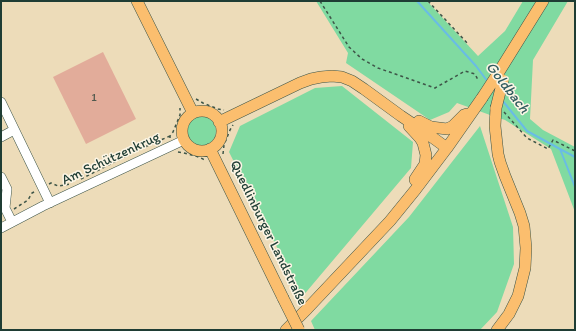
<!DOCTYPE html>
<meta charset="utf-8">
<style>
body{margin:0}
#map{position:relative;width:576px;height:331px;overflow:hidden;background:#eddcb9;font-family:Itim,sans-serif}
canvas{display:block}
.frame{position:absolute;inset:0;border:2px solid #1f3d34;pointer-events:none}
</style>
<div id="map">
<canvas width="576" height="331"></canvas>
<div class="frame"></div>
</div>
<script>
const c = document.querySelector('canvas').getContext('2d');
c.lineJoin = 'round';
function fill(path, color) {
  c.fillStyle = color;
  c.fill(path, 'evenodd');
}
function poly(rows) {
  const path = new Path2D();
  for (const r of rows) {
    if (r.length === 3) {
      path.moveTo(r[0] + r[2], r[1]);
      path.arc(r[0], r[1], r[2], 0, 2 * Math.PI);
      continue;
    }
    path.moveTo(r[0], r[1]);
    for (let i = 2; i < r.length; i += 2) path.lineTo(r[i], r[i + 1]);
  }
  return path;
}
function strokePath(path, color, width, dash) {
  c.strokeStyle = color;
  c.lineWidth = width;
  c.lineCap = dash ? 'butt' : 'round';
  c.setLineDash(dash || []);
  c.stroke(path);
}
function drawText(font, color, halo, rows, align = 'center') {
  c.font = font + ' Itim,sans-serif';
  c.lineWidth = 3;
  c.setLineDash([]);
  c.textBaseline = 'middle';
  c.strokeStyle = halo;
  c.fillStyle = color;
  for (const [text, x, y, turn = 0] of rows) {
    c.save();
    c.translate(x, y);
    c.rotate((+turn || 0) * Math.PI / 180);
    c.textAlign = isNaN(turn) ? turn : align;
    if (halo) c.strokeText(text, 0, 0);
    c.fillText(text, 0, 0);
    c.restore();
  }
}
const green = poly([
 [316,1,427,1,478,56,505,31,523,1,568,1,533,60,530,119,543,130,575,147,575,212,551,149,505,120,490,115,457,103,449,112,430,120,346,63,348,53],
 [342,86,413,142,411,168,302,297,229,152,240,126,315,88],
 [201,131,15],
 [480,126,513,227,514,264,497,312,480,330,315,330,311,321,409,217]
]);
const stream = poly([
 [417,1,476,66,488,82],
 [502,100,527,131,560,149,575,187],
 [560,149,575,157]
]);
const building = poly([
 [103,52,136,119,86,144,53,77]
]);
const path = poly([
 [320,1,349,47,362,59,378,68,435,88,465,71,475,74,478,80],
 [428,1,469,45],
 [196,99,203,103,218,109,224,110],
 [504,112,527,138,548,149,553,140,575,151],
 [170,138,170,136,173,132,180,115,180,108],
 [178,152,184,153,196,156,203,159,206,161],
 [223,154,224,145,230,130,233,125],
 [81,179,140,149,170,136],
 [49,184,51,183,58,186,70,184],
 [14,209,28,200,32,193,36,191]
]);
const minor = poly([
 [1,102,50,203],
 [1,137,14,130],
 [1,177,7,189,5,208,12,222],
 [1,228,43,206,184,140]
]);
const major = poly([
 [137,1,193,113],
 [497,75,543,1],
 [496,108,495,126,498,154,500,162,505,176,520,213,524,226,526,248,525,268,518,296,509,314,497,330],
 [202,131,20],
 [419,121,431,127,447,129,453,126,464,115,467,114],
 [219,122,300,83,311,79,321,77,332,76,342,77,352,81,364,89,401,116,425,132,447,148],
 [409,126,420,138,423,143,426,155,425,164,415,179,415,180],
 [210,149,283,298],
 [286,330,307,309,390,221,416,189,447,148,482,98]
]);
const majorBridge = poly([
 [482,98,497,75],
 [496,108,503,80],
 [283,298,299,330]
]);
const numberNames = [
 ["1",94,98]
];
const streetNames = [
 ["Am Schützenkrug",111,159,-25],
 ["Quedlinburger Landstraße",268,233,64]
];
const waterNames = [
 ["Goldbach",507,88,52]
];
fill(green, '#80daa1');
strokePath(stream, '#69bce5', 2);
fill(building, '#e2ac9a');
strokePath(minor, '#3e5548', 10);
strokePath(major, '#3e5548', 12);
strokePath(path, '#3e5548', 1.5, [3, 3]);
strokePath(minor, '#fff', 9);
strokePath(major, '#fbbe6e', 11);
strokePath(majorBridge, '#3e5548', 12, []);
strokePath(majorBridge, '#fbbe6e', 11);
drawText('12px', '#50594e', null, numberNames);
drawText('14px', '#1f3d34', '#fcf5e5', streetNames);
drawText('italic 15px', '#325d60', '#fcf5e5', waterNames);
</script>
